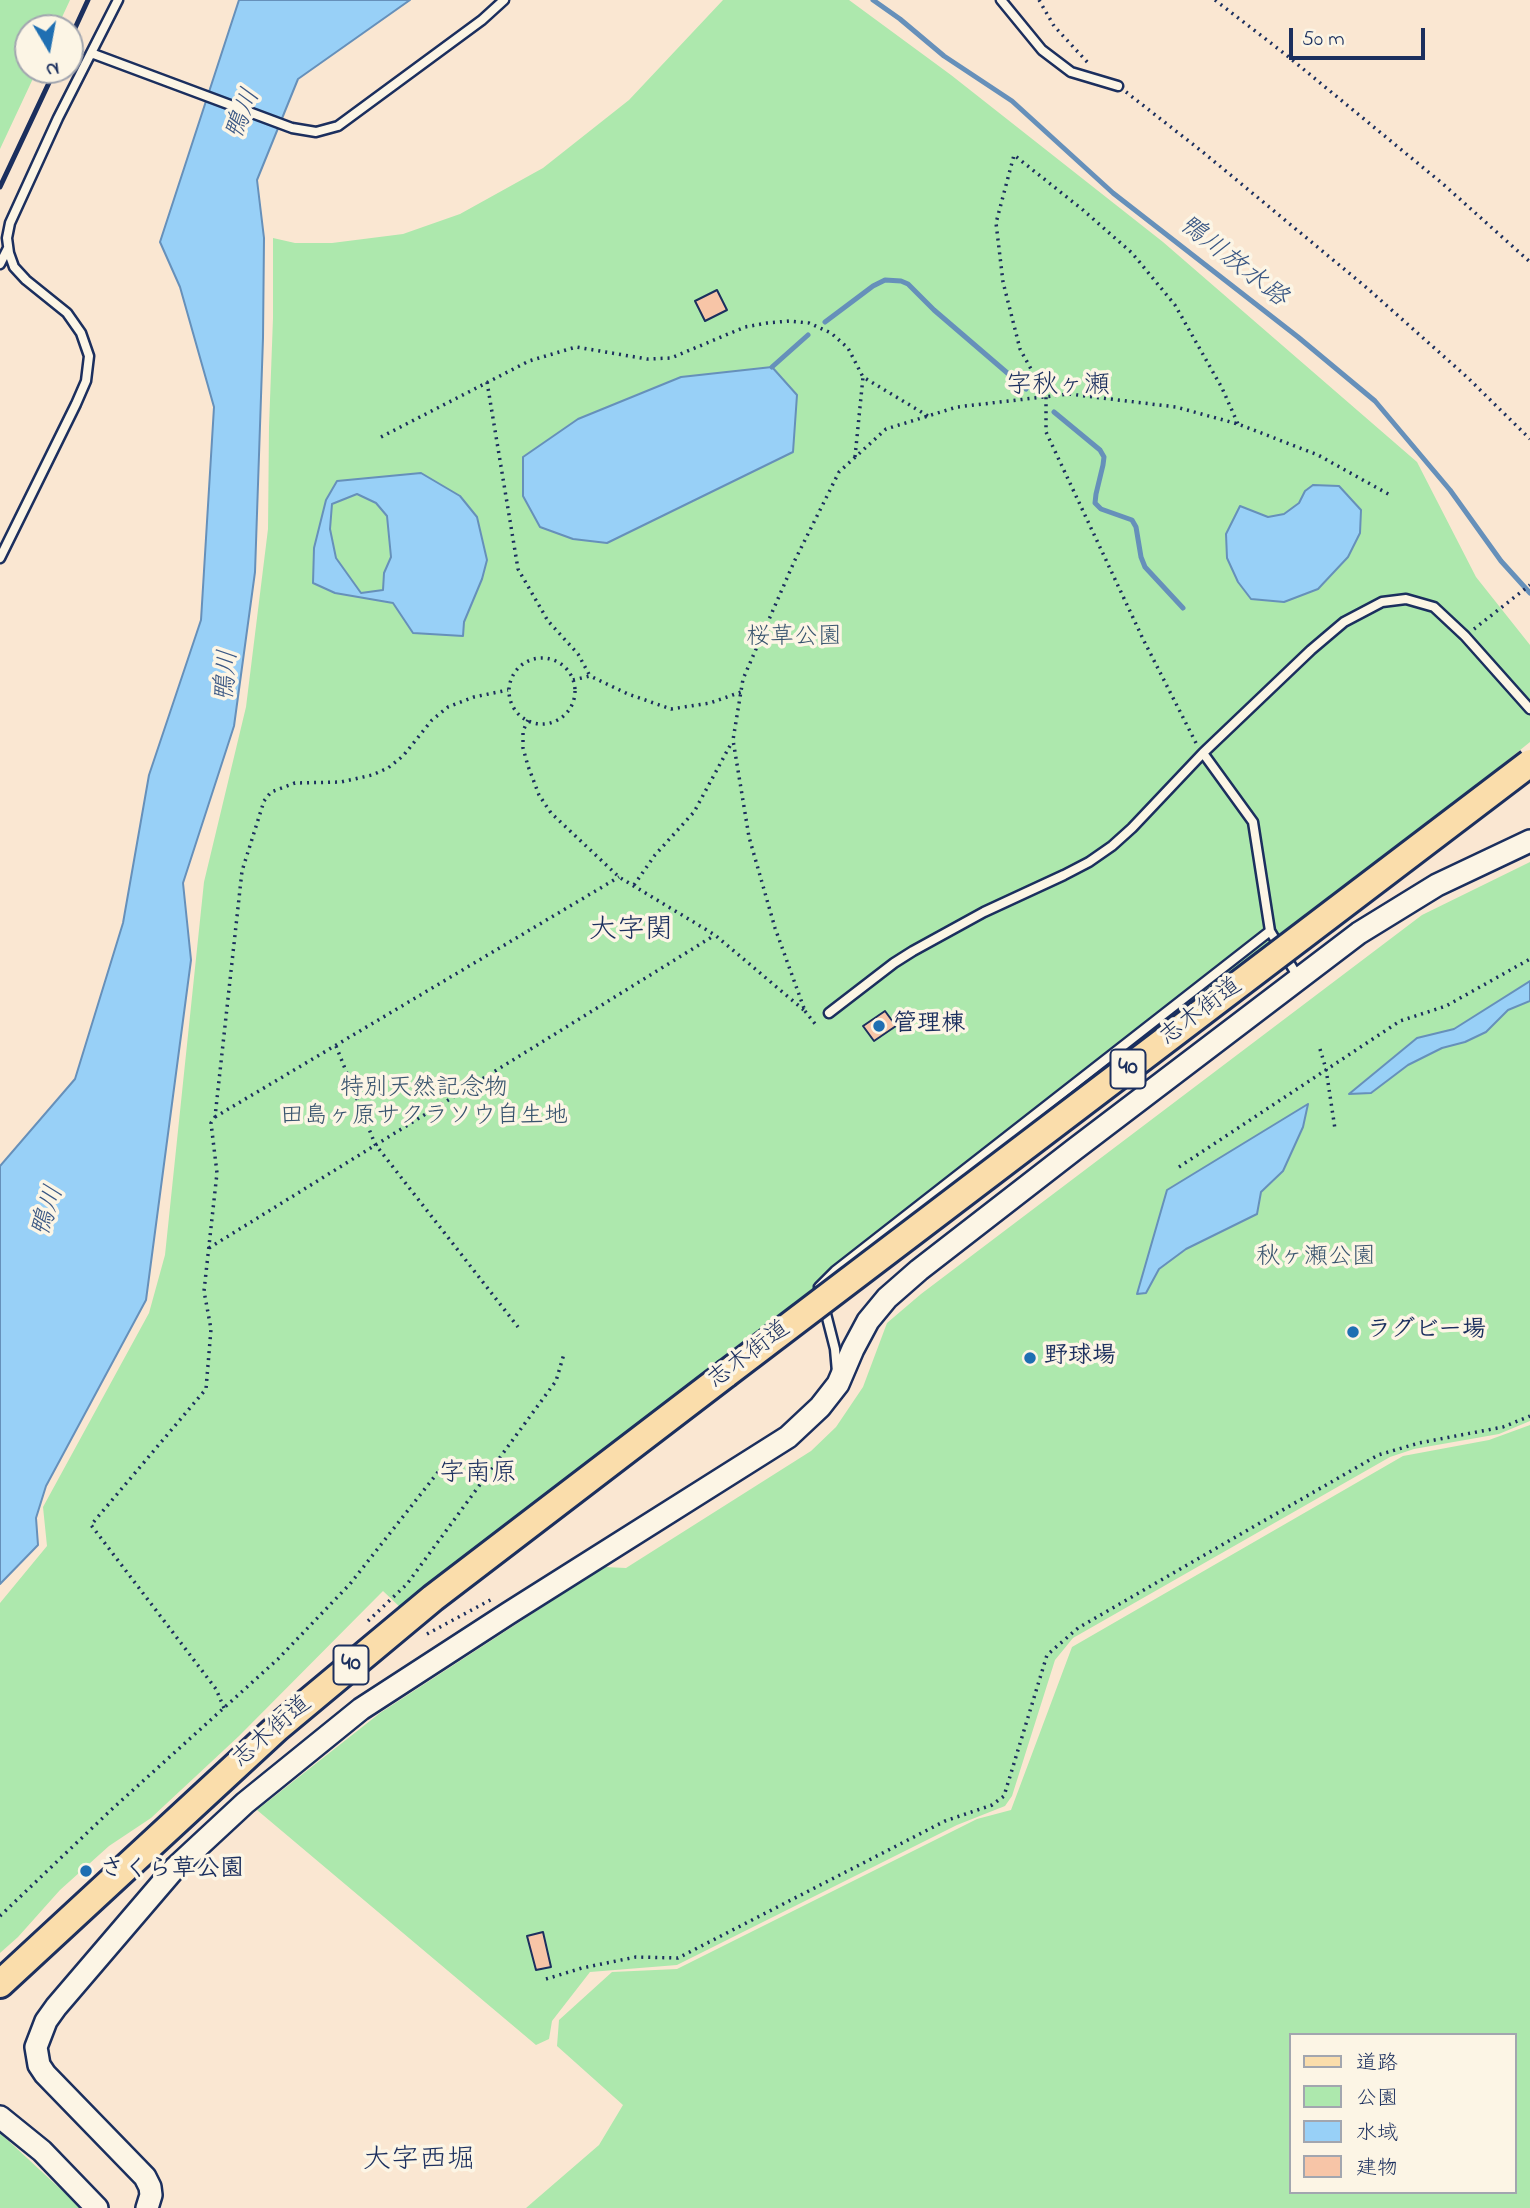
<!DOCTYPE html>
<meta charset="utf-8">
<style>
body{margin:0}
#map{position:relative;width:1530px;height:2208px;overflow:hidden;background:#fae7d2;font-family:"Indie Flower","Klee One",sans-serif}
canvas{display:block}
.legend{position:absolute;left:1289px;top:2033px;width:228px;height:161px;box-sizing:border-box;background:#fcf5e5;border:2px solid #a2a6af;margin:0;padding:9px 12px;list-style:none;font-size:21px;color:#1b2f5e}
.legend li{display:flex;align-items:center;gap:14px;height:35px}
.legend b{width:35px;border:2px solid #a2a6af}
.north{position:absolute;left:14px;top:14px;width:70px;height:70px;box-sizing:border-box;background:#fcf5e5;border:2px solid #a2a6af;border-radius:50%;rotate:170deg;font-size:19px;font-weight:700;line-height:28px;text-align:center;color:#1b2f5e}
.north::after{content:'';display:block;margin:auto;width:24px;height:32px;background:#1f6fb2;clip-path:polygon(50% 0,100% 100%,50% 72%,0 100%)}
.scale{position:absolute;left:1289px;top:28px;width:136px;height:32px;box-sizing:border-box;border:4px solid #1b2f5e;border-top:0;padding-left:9px;font-size:21px;line-height:24px;white-space:nowrap;color:#1b2f5e;-webkit-text-stroke:5px #fcf5e5;paint-order:stroke}
</style>
<div id="map">
<canvas width="1530" height="2208"></canvas>
<ul class="legend">
<li><b style="height:9px;background:#faddab"></b>道路</li>
<li><b style="height:19px;background:#ade8ad"></b>公園</li>
<li><b style="height:19px;background:#98d0f7"></b>水域</li>
<li><b style="height:19px;background:#f7c5a7"></b>建物</li>
</ul>
<div class="north">N</div>
<div class="scale">50 m</div>
</div>
<script>
const c = document.querySelector('canvas').getContext('2d');
c.lineJoin = 'round';
function fill(path, color) {
  c.fillStyle = color;
  c.fill(path, 'evenodd');
}
function poly(rows) {
  const path = new Path2D();
  for (const r of rows) {
    if (r.length === 3) {
      path.moveTo(r[0] + r[2], r[1]);
      path.arc(r[0], r[1], r[2], 0, 2 * Math.PI);
      continue;
    }
    path.moveTo(r[0], r[1]);
    for (let i = 2; i < r.length; i += 2) path.lineTo(r[i], r[i + 1]);
  }
  return path;
}
function strokePath(path, color, width, dash) {
  c.strokeStyle = color;
  c.lineWidth = width;
  c.lineCap = dash ? 'butt' : 'round';
  c.setLineDash(dash || []);
  c.stroke(path);
}
function drawText(font, color, halo, rows, align = 'center') {
  c.font = font + ' "Indie Flower","Klee One",sans-serif';
  c.lineWidth = 7;
  c.setLineDash([]);
  c.textBaseline = 'middle';
  c.strokeStyle = halo;
  c.fillStyle = color;
  for (const [text, x, y, turn = 0] of rows) {
    c.save();
    c.translate(x, y);
    c.rotate((+turn || 0) * Math.PI / 180);
    c.textAlign = isNaN(turn) ? turn : align;
    if (halo) c.strokeText(text, 0, 0);
    c.fillText(text, 0, 0);
    c.restore();
  }
}
const green = poly([
 [0,0,70,0,57,28,28,28,28,70,37,70,0,149],
 [723,0,849,0,951,75,1163,242,1417,462,1476,577,1530,645,1530,742,1347,890,402,1609,383,1591,239,1736,151,1818,109,1846,60,1890,18,1937,0,1953,0,1603,47,1546,43,1507,149,1313,165,1255,204,882,246,707,268,529,269,427,273,318,273,238,295,243,332,243,403,234,460,214,543,168,629,100],
 [1530,862,1530,1421,1499,1434,1414,1449,1390,1457,1073,1638,1055,1660,1012,1796,1005,1806,957,1825,677,1965,590,1972,552,2021,549,2039,536,2045,257,1810,380,1713,604,1567,626,1568,811,1451,836,1427,863,1387,887,1323,921,1294,1422,915],
 [1530,1425,1530,2208,526,2208,599,2145,623,2105,557,2046,559,2020,612,1972,677,1969,977,1819,1011,1810,1072,1647,1403,1456,1489,1440],
 [1290,2035,1514,2035,1514,2192,1290,2192],
 [0,2133,81,2208,0,2208]
]);
const water = poly([
 [239,0,410,0,298,79,257,180,264,238,263,338,255,572,234,726,183,883,191,960,146,1300,46,1486,36,1518,38,1545,0,1584,0,1166,75,1079,123,923,149,775,201,620,214,407,180,287,160,242,239,0],
 [772,367,797,395,793,452,607,543,573,539,540,527,523,496,523,457,578,419,681,377,772,367],
 [421,473,460,496,477,517,487,560,482,579,464,622,463,636,413,633,393,603,335,593,313,583,314,548,326,500,337,481,421,473],
 [357,494,376,503,387,516,391,557,384,573,383,590,361,593,336,558,330,529,332,504,357,494],
 [1313,485,1339,486,1361,510,1360,533,1348,557,1318,589,1284,602,1251,599,1238,582,1227,558,1226,534,1240,506,1268,517,1284,514,1299,503,1305,491,1313,485],
 [1530,981,1530,1001,1508,1010,1486,1032,1465,1042,1442,1048,1408,1065,1371,1093,1349,1094,1417,1038,1454,1029,1530,981],
 [1308,1104,1303,1127,1283,1171,1261,1192,1257,1214,1186,1249,1159,1269,1146,1293,1137,1294,1167,1190,1308,1104]
]);
const stream = poly([
 [873,0,900,19,944,56,1012,101,1113,193,1298,337,1375,401,1450,490,1501,561,1530,593],
 [825,322,873,286,885,280,901,281,908,284,934,310,1026,389],
 [772,367,808,335],
 [1054,412,1100,450,1104,457,1103,465,1096,494,1095,503,1101,509,1132,520,1136,527,1141,557,1145,567,1183,608]
]);
const building = poly([
 [717,290,727,310,705,321,695,301,717,290],
 [885,1011,896,1026,874,1041,863,1026,885,1011],
 [543,1932,551,1967,536,1970,527,1936,543,1932]
]);
const path = poly([
 [1039,0,1054,26,1089,64],
 [1215,0,1285,54,1443,184,1530,262],
 [1126,92,1204,153,1367,288,1468,378,1530,439],
 [487,382,518,569,548,621,578,654,590,676],
 [381,437,529,361,576,347,647,359,671,358,745,327,767,323,789,321,809,323,831,333,848,348,863,377],
 [855,457,863,377,928,416],
 [1474,629,1530,585],
 [542,691,33],
 [573,680,590,676,628,694,671,709,710,703,741,692],
 [528,720,523,731,523,748,528,766,539,795,551,813,619,877,715,935,805,1011,775,928,749,837,733,740,743,679,794,562,839,472,886,429,957,407,1069,394,1176,407,1238,424,1318,455,1390,495],
 [1196,743,1143,639,1046,432,1046,396,1020,349,1003,282,996,223,1014,155,1083,210,1132,253,1175,305,1222,388,1238,424],
 [634,885,655,855,694,812,732,742],
 [805,1011,816,1025],
 [336,1046,375,1144,518,1327],
 [1320,1049,1326,1069,1335,1129],
 [215,1117,619,877],
 [1179,1167,1400,1021,1446,1006,1530,959],
 [209,1248,715,935],
 [368,1621,407,1584,556,1381,564,1354],
 [427,1634,494,1598],
 [224,1708,216,1689,91,1525,206,1389,211,1329,204,1291,217,1173,211,1123,215,1117,242,871,264,801,271,792,295,783,341,782,372,775,388,768,403,756,432,720,448,707,474,697,508,690],
 [0,1916,111,1810,278,1659,350,1584,446,1462],
 [546,1979,582,1968,636,1957,678,1958,945,1821,992,1805,1004,1796,1047,1655,1078,1628,1378,1455,1419,1443,1503,1427,1530,1416]
]);
const service = poly([
 [1001,0,1042,50,1071,72,1118,86],
 [91,53,292,128,316,132,338,126,482,20,504,0],
 [0,264,8,248],
 [0,558,76,404,86,381,89,356,81,333,67,313,26,280,14,267,9,253,7,238,10,223,58,118,118,0],
 [1203,753,1253,822,1270,931,1298,977],
 [829,1013,894,963,913,951,984,912,1064,875,1089,862,1112,846,1132,828,1203,753,1311,650,1344,622,1382,602,1406,599,1434,607,1465,636,1530,709],
 [821,1294,819,1287,835,1271,1270,931],
 [824,1306,835,1349,837,1372]
]);
const tertiary = poly([
 [0,2117,42,2151,97,2208],
 [147,2208,151,2195,150,2187,145,2177,45,2074,39,2065,36,2047,46,2021,56,2007,175,1868,245,1803,361,1709,509,1613,788,1437,820,1407,838,1384,853,1349,868,1321,887,1298,919,1270,1075,1149,1359,933,1437,885,1530,841]
]);
const primary = poly([
 [0,1984,277,1728,433,1598,726,1374]
]);
const rail = poly([
 [70,39,88,0],
 [0,187,55,70]
]);
const primaryBridge = poly([
 [726,1374,1530,763]
]);
const markers = [
 [879,1026,7,"#1f6fb2"],
 [1353,1332,7,"#1f6fb2"],
 [1030,1358,7,"#1f6fb2"],
 [86,1871,7,"#1f6fb2"]
];
const shields = [
 [1128,1069,35],
 [351,1665,35]
];
const shieldNames = [
 ["40",1128,1069],
 ["40",351,1665]
];
const parkNames = [
 ["桜草公園",794,639],
 ["特別天然記念物",424,1090],
 ["田島ヶ原サクラソウ自生地",424,1118],
 ["秋ヶ瀬公園",1316,1259]
];
const streetNames = [
 ["志木街道",1202,1013,-37],
 ["志木街道",750,1356,-37],
 ["志木街道",273,1733,-41]
];
const poiNames = [
 ["管理棟",893,1026],
 ["ラグビー場",1367,1332],
 ["野球場",1044,1358],
 ["さくら草公園",100,1871]
];
const waterNames = [
 ["鴨川",245,115,-68],
 ["鴨川放水路",1232,263,38],
 ["鴨川",229,676,-85],
 ["鴨川",50,1212,-72]
];
const neighbourhoodNames = [
 ["字秋ヶ瀬",1058,388],
 ["字南原",478,1476]
];
const quarterNames = [
 ["大字関",631,932],
 ["大字西堀",419,2162]
];
fill(green, '#ade8ad');
fill(water, '#98d0f7');
strokePath(water, '#6690ba', 2);
strokePath(stream, '#6690ba', 5);
fill(building, '#f7c5a7');
strokePath(building, '#1b2f5e', 2);
strokePath(service, '#1b2f5e', 13);
strokePath(tertiary, '#1b2f5e', 26);
strokePath(primary, '#1b2f5e', 32);
strokePath(path, '#1b2f5e', 3.5, [2, 5]);
strokePath(service, '#fcf5e5', 8);
strokePath(tertiary, '#fcf5e5', 21);
strokePath(primary, '#faddab', 26);
strokePath(rail, '#1b2f5e', 5);
strokePath(primaryBridge, '#1b2f5e', 32, []);
strokePath(primaryBridge, '#faddab', 26);
for (const [x, y, r, color] of markers) {
  const dot = new Path2D();
  dot.arc(x, y, r, 0, 2 * Math.PI);
  c.fillStyle = color;
  c.fill(dot);
  strokePath(dot, '#fcf5e5', 2.5);
}
for (const [x, y, w] of shields) {
  const box = new Path2D();
  box.roundRect(x - w / 2, y - 19.5, w, 39, 5);
  c.fillStyle = '#fcf5e5';
  c.fill(box);
  strokePath(box, '#1b2f5e', 2);
}
drawText('bold 23px', '#1b2f5e', null, shieldNames);
drawText('24px', '#38546e', '#fcf5e5', parkNames);
drawText('24px', '#1b2f5e', '#fcf5e5', streetNames);
drawText('bold 24px', '#1b2f5e', '#fcf5e5', poiNames, 'left');
drawText('italic 26px', '#3a5784', '#fcf5e5', waterNames);
drawText('26px', '#1b2f5e', '#fcf5e5', neighbourhoodNames);
drawText('28px', '#1b2f5e', '#fcf5e5', quarterNames);
</script>
